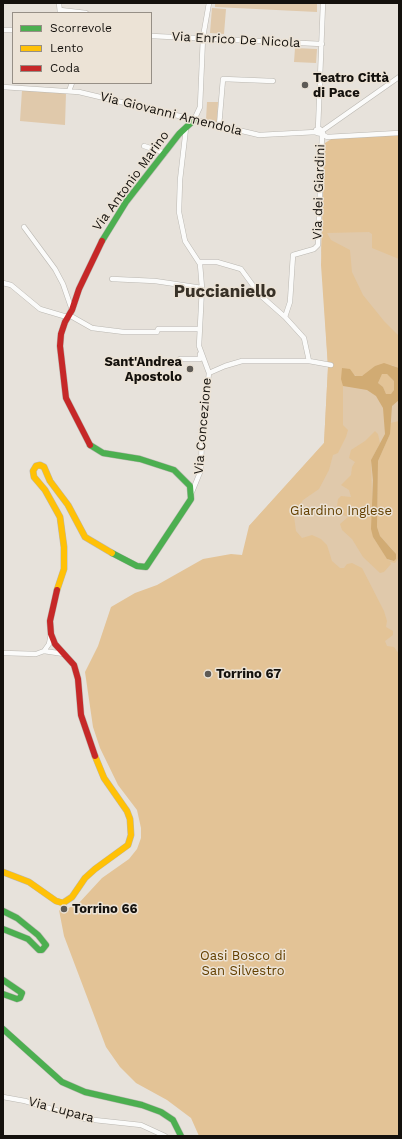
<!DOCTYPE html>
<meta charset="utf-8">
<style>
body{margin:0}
#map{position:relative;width:402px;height:1139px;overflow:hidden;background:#e7e2db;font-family:"Work Sans",sans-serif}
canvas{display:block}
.frame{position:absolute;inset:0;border:4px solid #14110d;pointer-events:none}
.legend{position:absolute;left:12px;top:12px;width:140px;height:72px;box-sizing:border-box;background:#ece3d6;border:1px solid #968f86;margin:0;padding:5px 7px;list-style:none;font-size:12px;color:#14110d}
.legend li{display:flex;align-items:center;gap:8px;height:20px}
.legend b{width:20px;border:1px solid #968f86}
</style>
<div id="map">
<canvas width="402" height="1139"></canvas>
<div class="frame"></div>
<ul class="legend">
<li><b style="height:5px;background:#4caf50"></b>Scorrevole</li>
<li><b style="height:5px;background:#ffc107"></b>Lento</li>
<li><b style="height:5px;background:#c62828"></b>Coda</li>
</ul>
</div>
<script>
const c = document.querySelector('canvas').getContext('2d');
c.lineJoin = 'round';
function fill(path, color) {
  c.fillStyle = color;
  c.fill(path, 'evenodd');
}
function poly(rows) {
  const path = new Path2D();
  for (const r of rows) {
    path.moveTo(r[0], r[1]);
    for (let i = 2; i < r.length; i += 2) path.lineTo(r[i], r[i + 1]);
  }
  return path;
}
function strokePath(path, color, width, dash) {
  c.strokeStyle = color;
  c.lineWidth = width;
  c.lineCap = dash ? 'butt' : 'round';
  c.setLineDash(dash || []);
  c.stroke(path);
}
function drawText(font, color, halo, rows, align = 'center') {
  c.font = font + ' "Work Sans",sans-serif';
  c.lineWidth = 3;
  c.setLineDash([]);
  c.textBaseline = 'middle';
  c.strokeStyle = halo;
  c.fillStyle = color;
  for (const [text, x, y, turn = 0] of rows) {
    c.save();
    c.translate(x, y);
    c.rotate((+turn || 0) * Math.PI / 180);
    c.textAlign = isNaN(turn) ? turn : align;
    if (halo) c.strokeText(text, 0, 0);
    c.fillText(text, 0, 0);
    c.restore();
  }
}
const green = poly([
 [215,3,317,3,317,12,215,7],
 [212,8,226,9,224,34,210,33],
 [295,48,317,49,316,63,294,62],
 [22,90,66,93,65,125,20,121],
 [207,102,218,102,217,123,206,120],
 [399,134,399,725,249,526,324,443,328,367,321,250,325,143]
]);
const forest = poly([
 [399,134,399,259,372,248,372,234,369,232,327,233,331,240,350,250,352,272,363,295,384,321,399,336,399,368,392,365,375,366,367,374,358,377,343,368,343,425,348,430,346,437,338,453,333,455,329,470,319,489,303,500,294,516,296,531,302,538,312,535,321,539,327,545,332,561,340,568,344,568,347,564,352,563,362,568,384,611,387,621,386,627,393,631,393,635,385,641,387,646,394,647,399,654,399,1136,199,1136,191,1118,167,1100,136,1083,120,1067,106,1047,64,936,59,910,66,909,78,904,102,878,129,859,137,849,141,838,141,828,137,810,118,785,100,748,93,727,85,672,98,646,111,607,135,593,157,585,203,559,231,554,242,555,249,526,324,443,328,367,321,265,325,143,333,138],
 [382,374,387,374,394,381,394,390,391,394,386,394,383,387,378,383],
 [399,421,399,557,395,563,390,562,391,564,384,572,380,573,363,557,352,539,342,530,340,524,348,517,341,514,337,506,338,499,341,496,351,497,349,490,341,485,351,475,352,467,355,462,349,458,351,450,365,441,375,431,378,434,380,443,371,460,373,537,388,560,394,561,396,559,393,550,380,536,377,527,378,461,390,434,390,423]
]);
const water = poly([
 [384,363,399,368,399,400,392,406,390,434,378,461,377,527,380,536,396,554,396,559,394,561,387,559,373,537,371,529,373,480,371,460,385,434,383,408,376,396,367,390,343,386,341,379,342,368,350,369,355,376,362,376,375,366],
 [382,374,387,374,394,381,394,390,391,394,386,394,383,387,378,383]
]);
const street = poly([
 [59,3,60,13],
 [60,10,86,13],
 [3,30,13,30],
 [151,36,322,44],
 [3,87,79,92,259,135,316,132],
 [69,91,72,83],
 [194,120,200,107,203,37,209,3],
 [219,126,223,79,273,81],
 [186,128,180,180,179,212,185,241,200,264,202,288,199,346,209,373,202,431,201,470,192,492],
 [318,129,323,3],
 [322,131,399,77],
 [144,146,165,153],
 [24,227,55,269,63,284,72,310],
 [199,262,217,262,241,269,260,295,285,317],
 [112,279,155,281,202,288],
 [3,283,11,285,40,309,67,317],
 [69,315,92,328,124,332,157,332,158,329,199,329],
 [180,359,200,359,200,354],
 [309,361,331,365],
 [209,373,225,366,242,361,309,361,304,338,285,317,290,302,293,255,314,249,318,245,322,134,323,133,320,129,316,130,317,133,322,134,327,137,399,133],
 [44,651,64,654],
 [3,653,36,654,44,651,49,644,51,634],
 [3,1097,25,1101,85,1119,141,1125,165,1136]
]);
const fast = poly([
 [102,241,126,202,179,134,194,120],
 [90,445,103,453,140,459,174,470,190,486,191,499,146,567,137,566,112,553],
 [3,911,17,918,38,935,46,945,42,950,39,950,28,939,3,929],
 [3,980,22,993,20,998,17,999,3,994],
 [3,1029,62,1082,85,1092,142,1105,161,1112,173,1120,181,1136]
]);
const slow = poly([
 [57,590,64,569,64,547,60,517,45,490,34,477,33,471,36,466,40,465,44,467,50,481,68,505,85,537,112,553],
 [3,872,29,882,56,901,63,903,72,897,85,878,95,869,128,845,131,835,130,819,127,811,104,778,95,756]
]);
const jam = poly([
 [90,445,66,398,60,346,61,334,65,322,72,310,79,289,102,241],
 [57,590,50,621,51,634,55,644,74,665,78,679,81,715,95,756]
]);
const markers = [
 [305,85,4,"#5e5a55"],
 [190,369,4,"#5e5a55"],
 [208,674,4,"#5e5a55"],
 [64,909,4,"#5e5a55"]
];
const streetNames = [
 ["Via Enrico De Nicola",236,40,3],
 ["Via Giovanni Amendola",171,114,14],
 ["Via Antonio Marino",131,181,-54],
 ["Via dei Giardini",319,192,-88],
 ["Via Concezione",203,426,-85],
 ["Via Lupara",61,1110,15]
];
const poiNames = [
 ["Teatro Città",313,78],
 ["di Pace",313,93],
 ["Sant'Andrea",182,362,"right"],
 ["Apostolo",182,377,"right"],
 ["Torrino 67",216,674],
 ["Torrino 66",72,909]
];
const parkNames = [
 ["Giardino Inglese",341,511],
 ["Oasi Bosco di",243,956],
 ["San Silvestro",243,971]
];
const districtNames = [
 ["Puccianiello",225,292]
];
fill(green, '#e0c9ab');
fill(forest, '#e3c396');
fill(water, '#d1ab73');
strokePath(street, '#bab7b1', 5.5);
strokePath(fast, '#bab7b1', 7);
strokePath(slow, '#bab7b1', 7);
strokePath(jam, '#bab7b1', 7);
strokePath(street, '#fbfbfa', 4.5);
strokePath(fast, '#4caf50', 6);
strokePath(slow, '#ffc107', 6);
strokePath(jam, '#c62828', 6);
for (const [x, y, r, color] of markers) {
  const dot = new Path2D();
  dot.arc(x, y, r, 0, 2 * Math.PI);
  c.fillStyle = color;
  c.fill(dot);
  strokePath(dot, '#ece3d6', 1.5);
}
drawText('13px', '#14110d', '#ece3d6', streetNames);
drawText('bold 13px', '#14110d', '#ece3d6', poiNames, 'left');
drawText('13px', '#644000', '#ece3d6', parkNames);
drawText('bold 17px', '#383127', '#ece3d6', districtNames);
</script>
